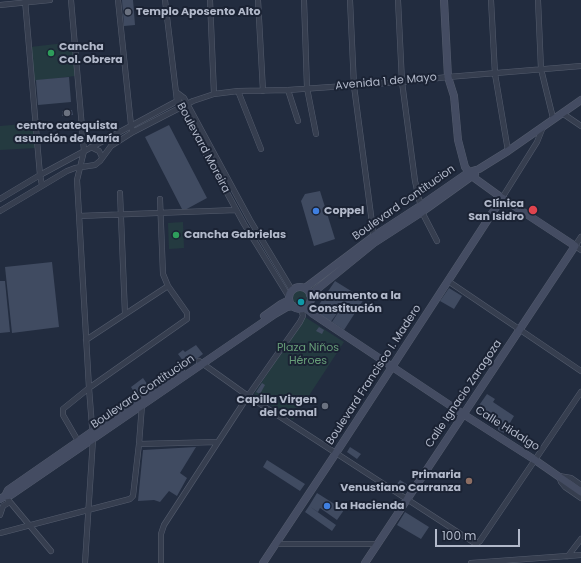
<!DOCTYPE html>
<meta charset="utf-8">
<style>
body{margin:0}
#map{position:relative;width:581px;height:563px;overflow:hidden;background:#222c3f;font-family:Poppins,sans-serif}
canvas{display:block}
.scale{position:absolute;left:435px;top:529px;width:85px;height:18px;box-sizing:border-box;border:2px solid #b2b9ca;border-top:0;padding-left:5px;font-size:12px;line-height:14px;white-space:nowrap;color:#b2b9ca;-webkit-text-stroke:3px #1b2334;paint-order:stroke}
</style>
<div id="map">
<canvas width="581" height="563"></canvas>
<div class="scale">100 m</div>
</div>
<script>
const c = document.querySelector('canvas').getContext('2d');
c.lineJoin = 'round';
function fill(path, color) {
  c.fillStyle = color;
  c.fill(path, 'evenodd');
}
function poly(rows) {
  const path = new Path2D();
  for (const r of rows) {
    if (r.length === 3) {
      path.moveTo(r[0] + r[2], r[1]);
      path.arc(r[0], r[1], r[2], 0, 2 * Math.PI);
      continue;
    }
    path.moveTo(r[0], r[1]);
    for (let i = 2; i < r.length; i += 2) path.lineTo(r[i], r[i + 1]);
  }
  return path;
}
function strokePath(path, color, width, dash) {
  c.strokeStyle = color;
  c.lineWidth = width;
  c.lineCap = dash ? 'butt' : 'round';
  c.setLineDash(dash || []);
  c.stroke(path);
}
function drawText(font, color, halo, rows, align = 'center') {
  c.font = font + ' Poppins,sans-serif';
  c.lineWidth = 4;
  c.setLineDash([]);
  c.textBaseline = 'middle';
  c.strokeStyle = halo;
  c.fillStyle = color;
  for (const [text, x, y, turn = 0] of rows) {
    c.save();
    c.translate(x, y);
    c.rotate((+turn || 0) * Math.PI / 180);
    c.textAlign = isNaN(turn) ? turn : align;
    if (halo) c.strokeText(text, 0, 0);
    c.fillText(text, 0, 0);
    c.restore();
  }
}
const green = poly([
 [73,42,75,76,33,81,30,47],
 [34,123,36,148,0,150,0,126],
 [183,222,184,248,169,249,168,223],
 [301,298,8],
 [305,317,344,342,293,420,254,394]
]);
const building = poly([
 [122,0,133,0,135,25,124,26],
 [69,77,71,102,38,105,36,80],
 [72,110,73,115,62,116,62,111],
 [169,125,207,198,183,211,145,137],
 [320,191,335,239,314,246,301,201,305,194],
 [52,262,59,327,12,333,5,267],
 [0,281,5,281,10,332,0,333],
 [335,281,364,299,344,330,332,322,341,308,330,323,314,312],
 [449,288,462,296,454,309,440,301],
 [319,327,324,330,322,334,316,331],
 [196,345,203,354,187,366,178,354,183,350,185,352],
 [143,378,152,391,139,400,131,387],
 [262,383,265,385,260,394,256,392],
 [487,394,495,399,493,402,514,416,504,433,498,430,498,427,475,411],
 [196,447,180,473,187,478,177,496,169,491,160,502,154,500,138,501,143,450],
 [350,447,361,454,357,459,347,452],
 [267,460,305,484,300,491,263,467],
 [400,480,408,485,406,489,402,489,396,485],
 [317,493,344,510,337,520,320,508,318,512,309,506],
 [309,506,336,525,332,531,305,512],
 [405,512,429,527,421,539,397,525]
]);
const street = poly([
 [25,0,40,175,42,185],
 [71,0,84,151,77,180,89,388,93,439,85,563],
 [118,0,131,125,133,132],
 [165,0,177,101,244,224,289,297],
 [210,0,214,94],
 [258,0,263,91],
 [304,0,307,88,316,134],
 [350,0,354,86,374,238],
 [398,0,402,82,415,181,422,212,437,241],
 [491,0,495,74,508,151],
 [538,0,541,69,553,118],
 [0,5,50,0],
 [288,90,298,121],
 [238,91,261,149],
 [176,92,184,98,250,220,292,290],
 [562,113,581,126],
 [91,147,99,151,102,157],
 [120,193,125,314],
 [502,198,537,142,543,127],
 [0,199,40,175,179,100],
 [0,211,67,171,75,168,95,165,100,161,111,146,133,132,193,101,214,94,238,91,288,90,402,82,448,77,581,66],
 [79,216,236,210],
 [581,237,575,246,581,250],
 [448,281,581,371],
 [86,340,168,286],
 [199,361,248,396,476,544,480,541,581,392],
 [78,441,63,415,63,409,89,388,187,319,187,313,168,286,163,274,160,199],
 [139,444,218,442],
 [581,485,571,478,559,476,561,482,565,487,581,498],
 [5,496,51,551],
 [0,515,3,506,10,502],
 [0,533,130,499,133,496,139,444,142,405],
 [275,544,377,544],
 [568,556,581,539],
 [161,563,161,534,164,525,248,396,300,322,303,316,301,308],
 [471,563,581,555]
]);
const secondary = poly([
 [300,298,11],
 [305,288,374,236,420,206,469,172,479,169,508,151,581,100],
 [310,295,374,243,422,212,475,174],
 [305,307,313,314,463,414,535,460,581,492],
 [264,316,281,304,289,300],
 [5,496,8,490,93,431,182,373],
 [0,499,5,496,11,495,275,314,287,307,293,306],
 [263,563,336,453,502,198],
 [365,563,575,246,502,198,473,177,465,167,458,140,454,96,448,77,444,0]
]);
const markers = [
 [128,12,4,"#6b7280"],
 [51,53,4,"#2e9e5b"],
 [67,113,4,"#6b7280"],
 [533,210,5,"#e0444e"],
 [316,211,4,"#3f7fe0"],
 [176,235,4,"#2e9e5b"],
 [301,302,4,"#0f9aa8"],
 [325,406,4,"#6b7280"],
 [469,481,4,"#8d6e63"],
 [327,506,4,"#3f7fe0"]
];
const poiNames = [
 ["Templo Aposento Alto",136,12],
 ["Cancha",59,47],
 ["Col. Obrera",59,60],
 ["centro catequista",67,126,"center"],
 ["asunción de María",67,139,"center"],
 ["Clínica",524,204,"right"],
 ["San Isidro",524,217,"right"],
 ["Coppel",324,211],
 ["Cancha Gabrielas",184,235],
 ["Monumento a la",309,296],
 ["Constitución",309,309],
 ["Capilla Virgen",317,400,"right"],
 ["del Comal",317,413,"right"],
 ["Primaria",461,475,"right"],
 ["Venustiano Carranza",461,488,"right"],
 ["La Hacienda",335,506]
];
const streetNames = [
 ["Avenida 1 de Mayo",386,82,-5],
 ["Boulevard Moreira",203,148,62],
 ["Boulevard Contitucion",404,203,-35],
 ["Boulevard Francisco I. Madero",374,375,-57],
 ["Boulevard Contitucion",143,392,-34],
 ["Calle Ignacio Zaragoza",464,394,-56],
 ["Calle Hidalgo",507,429,32]
];
const parkNames = [
 ["Plaza Niños",308,348],
 ["Héroes",308,361]
];
fill(green, '#243a40');
fill(building, '#404b61');
strokePath(street, '#545c6d', 6);
strokePath(secondary, '#545c6d', 8);
strokePath(street, '#363e4f', 5);
strokePath(secondary, '#444c62', 7);
for (const [x, y, r, color] of markers) {
  const dot = new Path2D();
  dot.arc(x, y, r, 0, 2 * Math.PI);
  c.fillStyle = color;
  c.fill(dot);
  strokePath(dot, '#1b2334', 1.5);
}
drawText('bold 11px', '#b2b9ca', '#1b2334', poiNames, 'left');
drawText('11px', '#b2b9ca', '#1b2334', streetNames);
drawText('11px', '#679d78', '#1b2334', parkNames);
</script>
